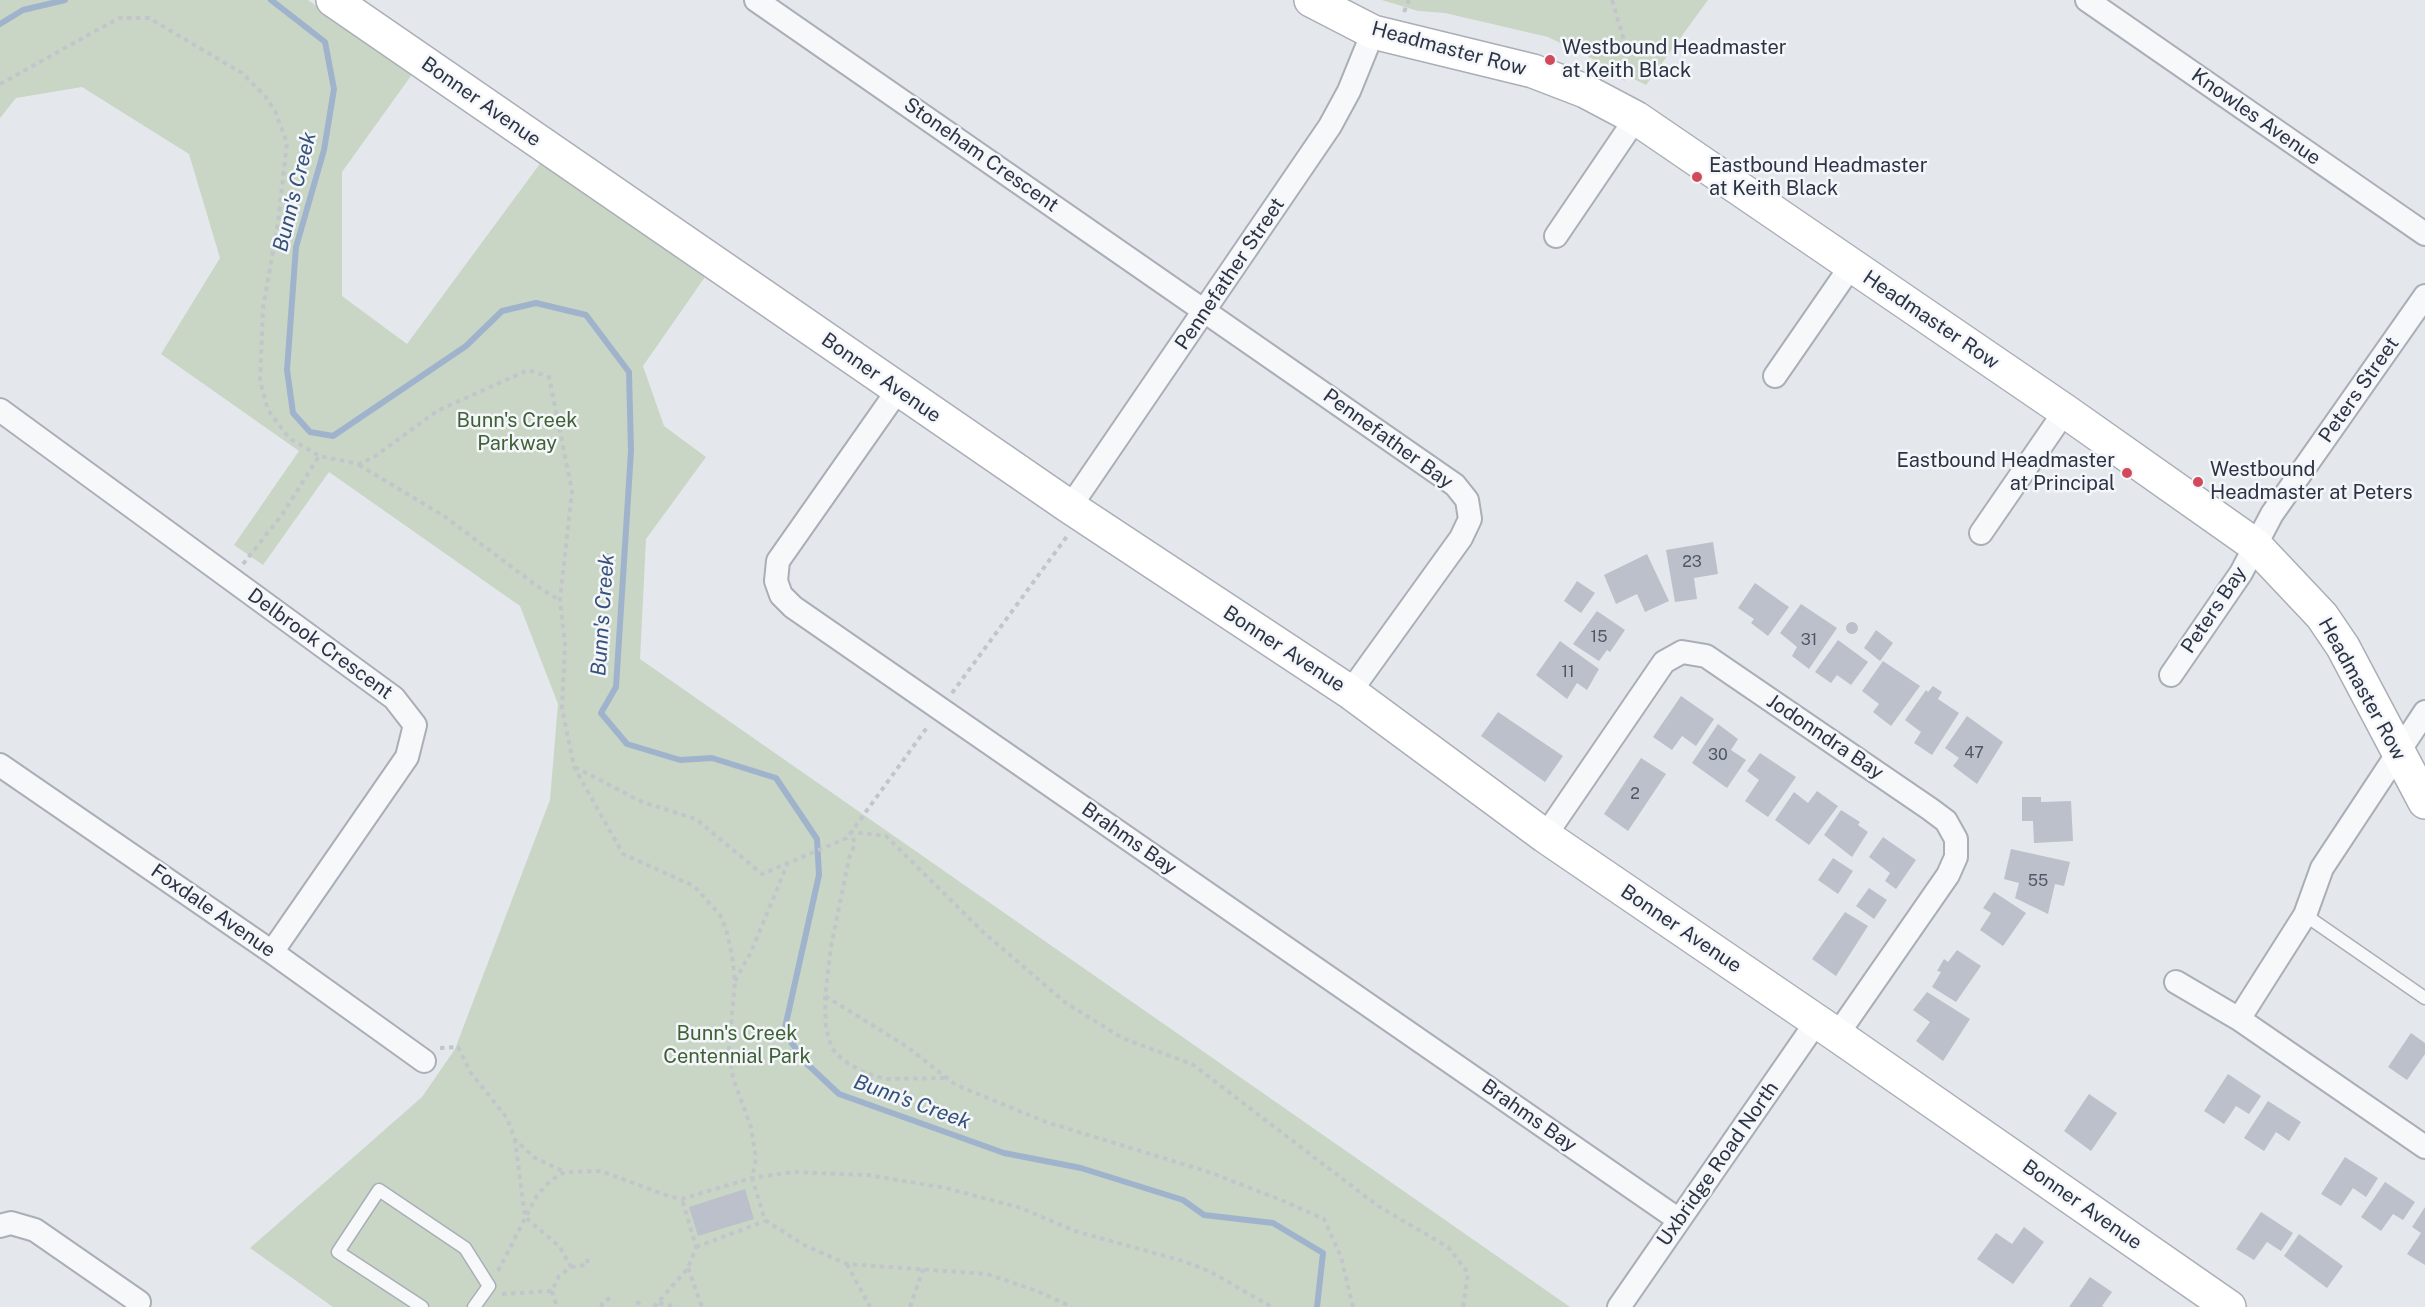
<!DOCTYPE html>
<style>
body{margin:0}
canvas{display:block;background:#e4e7ec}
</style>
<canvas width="2425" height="1307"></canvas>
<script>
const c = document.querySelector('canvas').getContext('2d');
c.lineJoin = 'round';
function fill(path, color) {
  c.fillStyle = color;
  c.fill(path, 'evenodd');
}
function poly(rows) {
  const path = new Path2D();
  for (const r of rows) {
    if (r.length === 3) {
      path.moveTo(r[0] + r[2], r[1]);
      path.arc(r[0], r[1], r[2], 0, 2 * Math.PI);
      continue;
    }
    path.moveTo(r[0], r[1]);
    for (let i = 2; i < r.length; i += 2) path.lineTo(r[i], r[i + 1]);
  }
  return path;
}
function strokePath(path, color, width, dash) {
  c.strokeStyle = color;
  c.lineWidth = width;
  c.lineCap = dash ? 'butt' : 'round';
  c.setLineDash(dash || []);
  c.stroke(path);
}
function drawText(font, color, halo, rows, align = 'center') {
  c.font = font + ' "Public Sans",sans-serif';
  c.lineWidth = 5;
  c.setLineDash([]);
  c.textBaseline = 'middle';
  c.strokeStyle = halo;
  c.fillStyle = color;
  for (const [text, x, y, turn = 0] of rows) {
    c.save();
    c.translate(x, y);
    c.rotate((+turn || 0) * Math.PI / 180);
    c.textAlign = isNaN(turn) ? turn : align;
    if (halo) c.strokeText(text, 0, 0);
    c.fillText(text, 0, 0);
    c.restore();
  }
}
const green = poly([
 [0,0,308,0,413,73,342,172,342,296,407,344,542,161,705,277,643,366,664,426,706,457,646,539,640,659,1570,1307,333,1307,250,1248,422,1097,455,1049,550,800,558,704,520,606,329,472,263,565,234,545,299,451,161,354,220,258,189,154,82,87,16,98,0,118],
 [1382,0,1708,0,1646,85,1548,37,1445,13,1418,11]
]);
const stream = poly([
 [271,0,325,42,334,89,324,150,296,247,287,370,293,413,310,432,333,436,466,346,502,311,536,303,586,315,629,372,631,451,616,687,601,713,627,744,680,760,712,758,776,778,817,839,819,875,784,1032,806,1063,839,1094,1004,1153,1081,1168,1183,1200,1204,1215,1273,1223,1323,1253,1317,1307],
 [0,24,23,10,65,0]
]);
const building = poly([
 [1713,542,1718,574,1694,578,1697,599,1675,602,1666,550],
 [1647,554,1669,601,1645,612,1637,594,1616,604,1604,575],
 [1577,581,1595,593,1581,613,1564,601],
 [1755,583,1789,607,1768,636,1751,623,1754,619,1738,608],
 [1801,604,1837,628,1809,669,1792,656,1797,647,1780,633],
 [1597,611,1625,630,1610,652,1607,650,1599,661,1573,644],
 [1852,628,6],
 [1876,630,1893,643,1880,661,1864,648],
 [1838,640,1868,662,1851,685,1837,675,1831,683,1815,672],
 [1560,641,1599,669,1587,690,1577,683,1567,699,1536,675],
 [1883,661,1920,686,1891,726,1873,712,1879,704,1862,691],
 [1933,686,1942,692,1938,699,1959,713,1932,755,1914,743,1921,732,1905,720,1926,690,1928,692],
 [1681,696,1714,719,1696,746,1682,736,1672,750,1653,737],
 [1498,712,1563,756,1545,782,1481,736],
 [1967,716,2003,742,1977,784,1953,766,1959,758,1945,748],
 [1718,724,1738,739,1731,750,1746,760,1727,788,1692,763],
 [1760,753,1796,777,1768,817,1745,801,1759,780,1747,771],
 [1641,758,1666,774,1628,831,1604,814],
 [1817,791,1838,806,1809,845,1775,820,1794,792,1808,803],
 [2022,797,2041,797,2041,802,2071,801,2073,841,2034,843,2033,821,2022,821],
 [1841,810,1860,822,1858,825,1868,832,1852,857,1824,835],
 [1883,837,1916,860,1896,889,1885,881,1890,873,1869,857],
 [2011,849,2070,862,2064,886,2055,884,2048,914,2015,898,2019,883,2004,879],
 [1833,858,1853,871,1838,894,1818,880],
 [1869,888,1887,900,1874,919,1856,906],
 [1994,892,2026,913,2003,946,1980,930,1991,913,1983,908],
 [1845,912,1868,926,1836,976,1812,959],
 [1957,950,1981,966,1956,1002,1932,987,1941,972,1937,971,1944,959,1948,962],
 [1927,992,1970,1019,1943,1061,1916,1041,1930,1022,1913,1010],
 [2411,1033,2425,1043,2425,1054,2407,1080,2388,1067],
 [2228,1074,2261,1096,2249,1114,2236,1106,2224,1124,2204,1111],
 [2089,1094,2117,1113,2091,1151,2064,1131],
 [2268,1101,2301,1122,2289,1141,2276,1132,2264,1151,2244,1138],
 [2345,1157,2378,1178,2366,1197,2353,1188,2341,1206,2321,1194],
 [2385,1182,2415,1202,2403,1220,2393,1214,2381,1231,2361,1217],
 [745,1189,754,1219,698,1236,689,1207],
 [2425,1207,2425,1265,2407,1254,2421,1233,2412,1227],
 [2261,1212,2293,1233,2281,1251,2267,1242,2254,1260,2236,1249],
 [2024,1227,2044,1242,2013,1284,1977,1259,1996,1233,2012,1244],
 [2299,1234,2343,1266,2327,1288,2284,1256],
 [2090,1277,2112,1292,2102,1306,2104,1307,2069,1307]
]);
const path = poly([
 [1612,0,1628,54,1623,80],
 [1404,12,1409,0],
 [0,84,119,18,149,18,242,73,265,96,275,111,287,143,278,223,263,308,260,381,268,410,289,438,319,456,359,464,374,457,437,411,528,370,549,377,572,491,560,600,565,645,562,708,574,767,623,854,694,886,720,915,726,929,732,955,735,981,729,1048,733,1078,751,1127,756,1159,752,1178,765,1220,804,1245,847,1264,987,1274,1037,1291,1072,1307],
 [359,465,444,516,537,586,559,600],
 [243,564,282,515,319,456],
 [952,693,1068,535],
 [575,767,642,802,696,819,762,874,847,838,928,726],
 [735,981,751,952,787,865],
 [825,996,826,1028,832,1049,843,1060,863,1072,885,1079,948,1078],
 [440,1048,458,1047,471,1073,507,1118,515,1140,535,1158,565,1172],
 [696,1247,765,1221],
 [847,1264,870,1307],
 [571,1267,587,1265,588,1256],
 [688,1268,702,1307],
 [498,1271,537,1195,550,1181,565,1172,601,1171,668,1196,682,1199,752,1178,793,1172,868,1175,946,1188,1021,1208,1075,1231,1183,1261,1209,1271,1272,1307],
 [552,1291,557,1307],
 [502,1294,552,1291,559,1276,571,1267,560,1247,525,1217,515,1140],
 [637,1301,641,1307],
 [659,1303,677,1307],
 [601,1307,603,1302,612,1297],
 [654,1307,688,1268,696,1247,682,1199],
 [910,1307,923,1269],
 [1353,1307,1341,1257,1324,1219,1281,1200,1209,1172,1046,1122,956,1085,906,1046,825,996,831,947,849,858,855,844,851,832,886,836,983,932,1066,1003,1122,1038,1192,1064,1378,1206,1448,1247,1468,1273,1463,1307]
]);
const lane = poly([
 [2305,915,2425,998],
 [422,1307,338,1252,379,1190,465,1248,489,1286,474,1307]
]);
const street = poly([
 [756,0,1455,485,1467,500,1470,519,1461,538,1350,692],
 [2087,0,2425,234],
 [1556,236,1636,118],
 [1775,376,1851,266],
 [898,390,778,561,776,581,781,595,793,607,1679,1220],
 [0,410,394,698,415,725,407,757,272,952],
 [1070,507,1330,126,1349,91,1373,32],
 [1981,533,2065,411],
 [2171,675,2241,573,2272,514,2425,296],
 [2425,712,2322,868,2305,915,2239,1019,2425,1147],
 [0,765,272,952,424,1061],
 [1545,836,1664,662,1682,652,1706,656,1930,809,1946,821,1956,839,1956,857,1948,875,1837,1035],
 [2176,982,2239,1019],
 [0,1226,11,1223,35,1230,139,1302],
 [1619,1307,1817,1021]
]);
const secondary = poly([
 [333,0,1070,507,1350,692,1545,836,1837,1035,2229,1307],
 [1311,0,1373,32,1533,71,1585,91,1636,118,2065,411,2255,545,2322,616,2343,647,2425,802]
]);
const markers = [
 [1550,60,6,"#d1495b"],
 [1697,177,6,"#d1495b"],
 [2127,473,6,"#d1495b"],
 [2198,482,6,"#d1495b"]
];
const numberNames = [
 ["23",1692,562],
 ["15",1599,637],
 ["31",1809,640],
 ["11",1568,672],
 ["47",1974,753],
 ["30",1718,755],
 ["2",1635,794],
 ["55",2038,881]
];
const poiNames = [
 ["Westbound Headmaster",1562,48],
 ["at Keith Black",1562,71],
 ["Eastbound Headmaster",1709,166],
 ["at Keith Black",1709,189],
 ["Eastbound Headmaster",2115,461,"right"],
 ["at Principal",2115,484,"right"],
 ["Westbound",2210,470],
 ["Headmaster at Peters",2210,493]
];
const streetNames = [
 ["Headmaster Row",1449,49,15],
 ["Bonner Avenue",481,102,35],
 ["Knowles Avenue",2256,117,35],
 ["Stoneham Crescent",981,155,35],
 ["Pennefather Street",1230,274,-56],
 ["Headmaster Row",1931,320,34],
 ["Bonner Avenue",881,378,35],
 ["Peters Street",2359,390,-55],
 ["Pennefather Bay",1388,439,36],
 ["Peters Bay",2214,610,-56],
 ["Delbrook Crescent",320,644,36],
 ["Bonner Avenue",1284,649,33],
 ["Headmaster Row",2362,689,61],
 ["Jodonndra Bay",1825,737,34],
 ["Brahms Bay",1129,839,35],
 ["Foxdale Avenue",213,911,35],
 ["Bonner Avenue",1681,929,34],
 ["Brahms Bay",1529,1116,35],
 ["Uxbridge Road North",1718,1164,-55],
 ["Bonner Avenue",2082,1205,35]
];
const parkNames = [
 ["Bunn's Creek",517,421],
 ["Parkway",517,444],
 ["Bunn's Creek",737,1034],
 ["Centennial Park",737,1057]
];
const waterNames = [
 ["Bunn's Creek",295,192,-76],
 ["Bunn's Creek",603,615,-86],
 ["Bunn's Creek",912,1102,20]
];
fill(green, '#c9d6c5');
strokePath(stream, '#9fb4cc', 6);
fill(building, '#bbc0ca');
strokePath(lane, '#a9aeb7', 15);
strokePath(street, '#a9aeb7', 26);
strokePath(secondary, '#a9aeb7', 36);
strokePath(path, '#c2c5cb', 4, [4.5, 4.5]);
strokePath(lane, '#f7f8fa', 12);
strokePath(street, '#f7f8fa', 22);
strokePath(secondary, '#fff', 33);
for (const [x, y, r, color] of markers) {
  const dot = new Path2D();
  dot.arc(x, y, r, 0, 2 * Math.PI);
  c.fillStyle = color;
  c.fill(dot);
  strokePath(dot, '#f4f6f9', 2);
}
drawText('16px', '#4f5766', null, numberNames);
drawText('20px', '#2b3445', '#f4f6f9', poiNames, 'left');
drawText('20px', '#2b3445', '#f4f6f9', streetNames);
drawText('20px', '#3f6138', '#f4f6f9', parkNames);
drawText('italic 21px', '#34527a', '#f4f6f9', waterNames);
</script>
